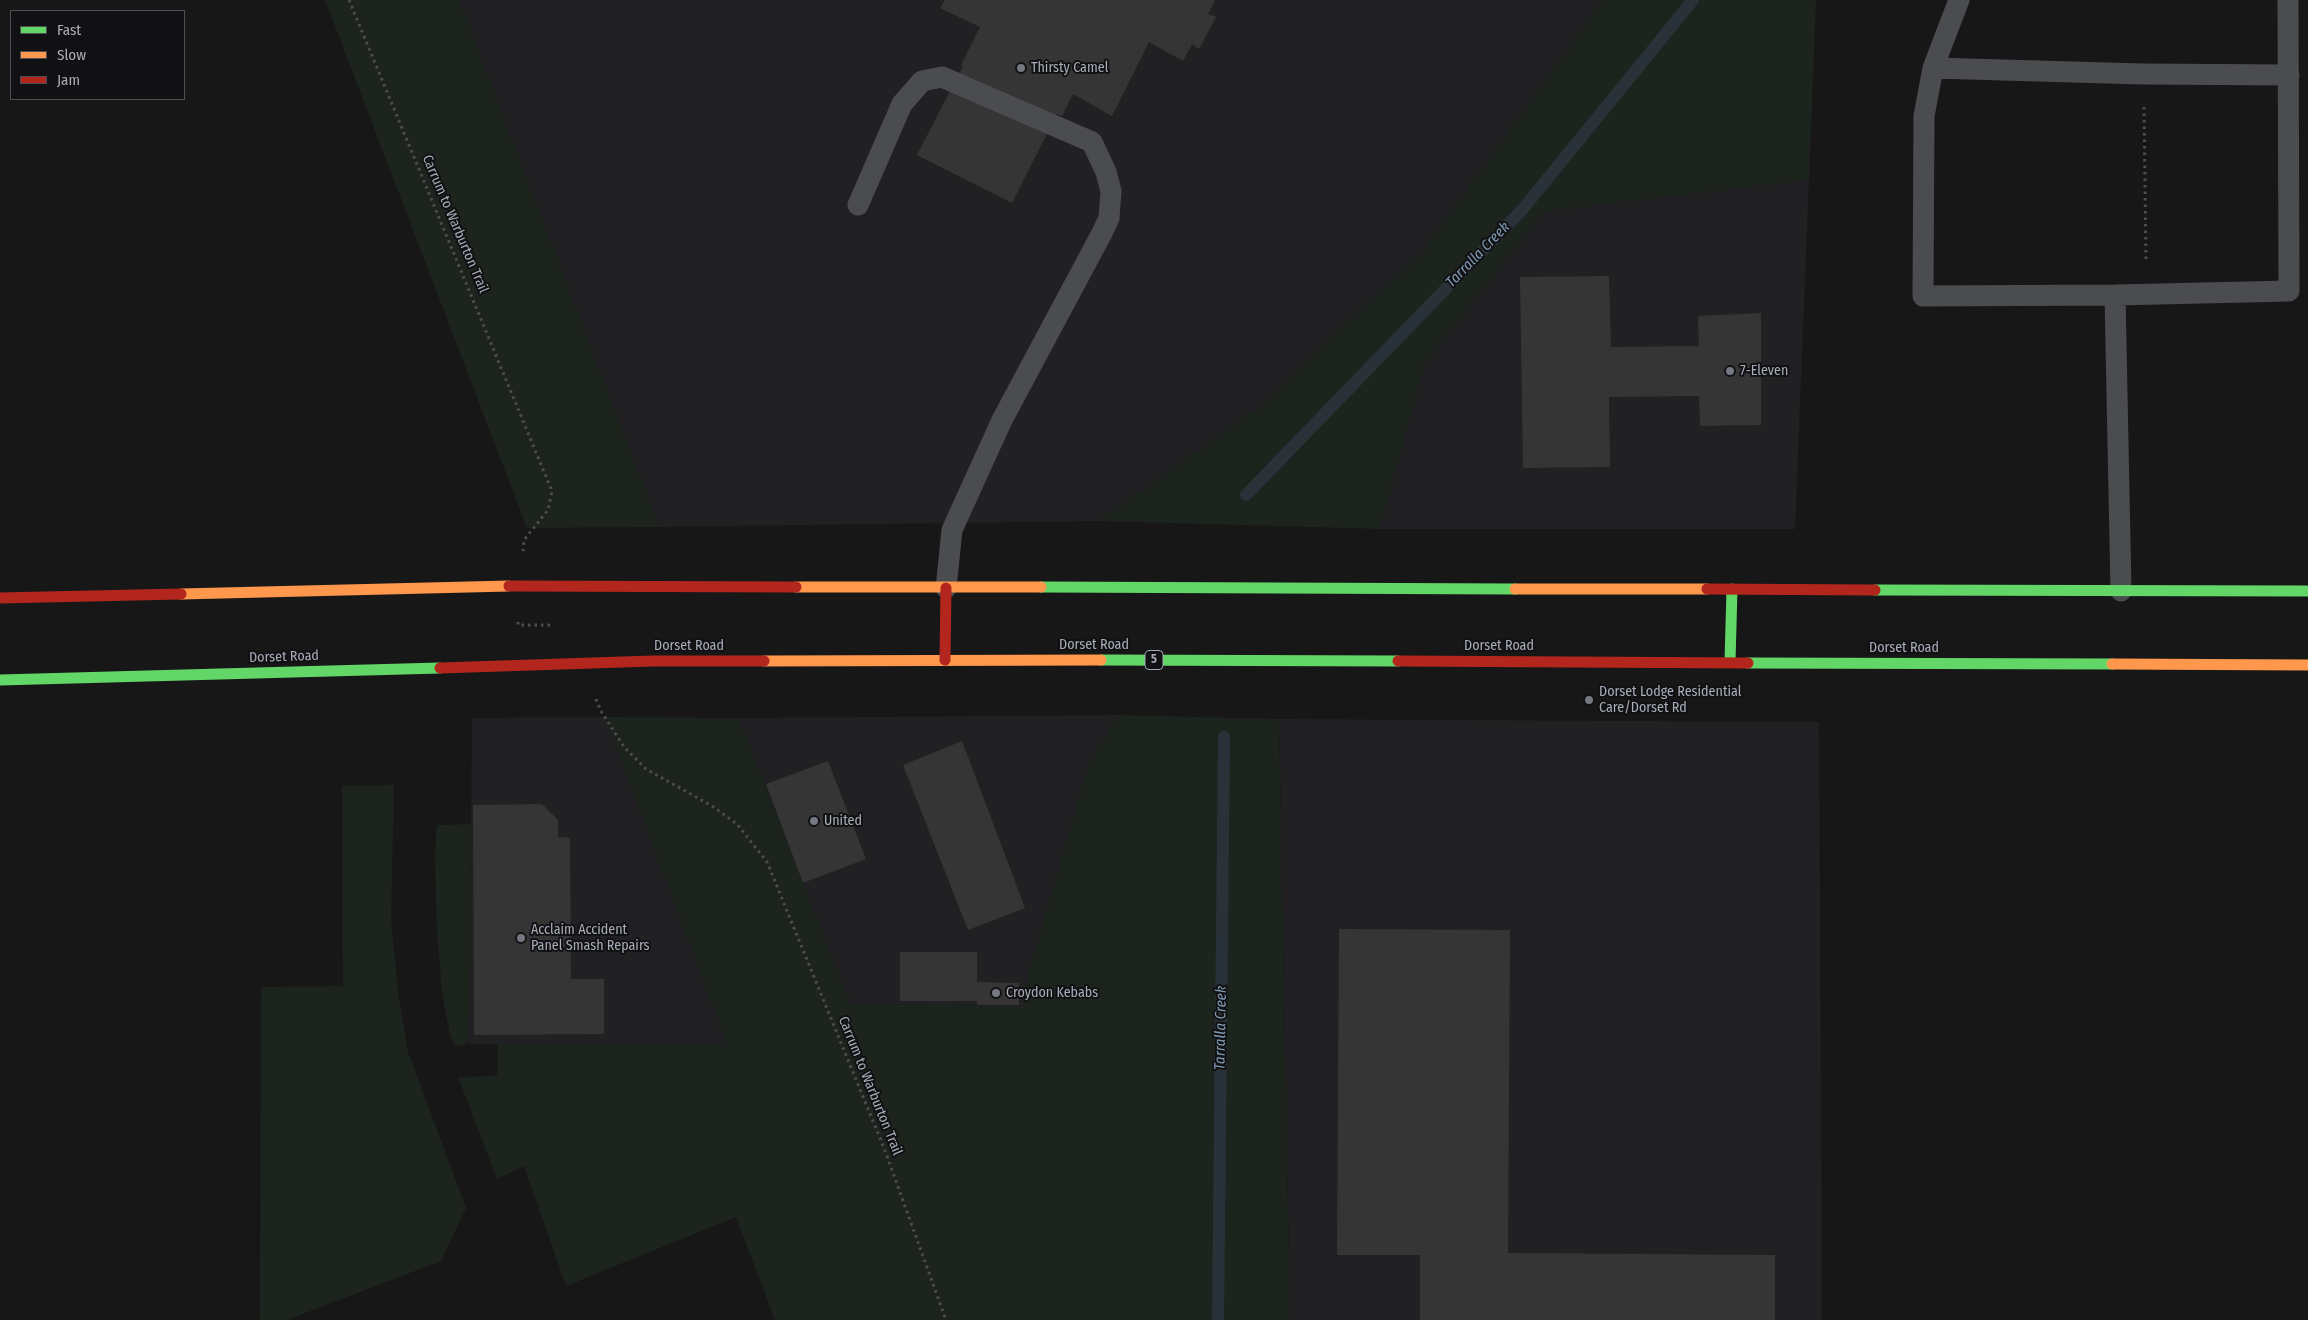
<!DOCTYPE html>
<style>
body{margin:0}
#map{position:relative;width:2308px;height:1320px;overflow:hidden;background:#171717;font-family:"Fira Sans Condensed",sans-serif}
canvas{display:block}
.legend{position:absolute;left:10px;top:10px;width:175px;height:90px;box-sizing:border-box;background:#111113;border:1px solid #4d4f55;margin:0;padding:6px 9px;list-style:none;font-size:15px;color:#a8adb8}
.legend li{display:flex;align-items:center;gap:10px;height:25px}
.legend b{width:25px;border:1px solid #4d4f55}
</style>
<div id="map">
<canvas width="2308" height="1320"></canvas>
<ul class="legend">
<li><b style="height:6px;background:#63d668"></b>Fast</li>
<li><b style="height:6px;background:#ff974d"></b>Slow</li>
<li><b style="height:6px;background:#b3261e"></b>Jam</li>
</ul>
</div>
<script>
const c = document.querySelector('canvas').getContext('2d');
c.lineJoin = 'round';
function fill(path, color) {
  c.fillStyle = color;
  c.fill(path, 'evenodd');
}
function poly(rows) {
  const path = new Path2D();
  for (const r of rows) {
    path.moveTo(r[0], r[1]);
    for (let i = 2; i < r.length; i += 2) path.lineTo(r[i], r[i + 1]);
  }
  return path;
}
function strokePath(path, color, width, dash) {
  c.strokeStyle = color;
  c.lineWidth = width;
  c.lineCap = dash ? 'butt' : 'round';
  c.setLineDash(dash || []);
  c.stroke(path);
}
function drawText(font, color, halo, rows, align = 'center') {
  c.font = font + ' "Fira Sans Condensed",sans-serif';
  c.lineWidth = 4;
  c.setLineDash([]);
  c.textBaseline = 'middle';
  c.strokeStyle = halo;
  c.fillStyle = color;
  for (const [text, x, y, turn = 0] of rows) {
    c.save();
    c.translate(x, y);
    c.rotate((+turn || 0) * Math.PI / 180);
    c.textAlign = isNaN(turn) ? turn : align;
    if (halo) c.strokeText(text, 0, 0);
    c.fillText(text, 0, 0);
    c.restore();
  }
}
const built = poly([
 [459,0,1603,0,1424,250,1259,407,1099,521,659,527],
 [1809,180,1795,529,1380,529,1425,362,1545,211],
 [1118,715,1089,764,1027,978,1026,1006,850,1004,739,718],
 [605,717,727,1044,469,1044,472,718],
 [1279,719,1819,722,1822,1320,1290,1320]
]);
const green = poly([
 [325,0,459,0,659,527,527,528],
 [1603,0,1816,0,1809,180,1545,211,1425,362,1380,529,1099,521,1259,407,1424,250],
 [1118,715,1279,719,1290,1320,775,1320,736,1217,566,1286,524,1166,497,1179,458,1077,497,1076,498,1044,727,1044,605,717,739,718,850,1004,1025,1006,1027,978,1089,764],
 [394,785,391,919,399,999,408,1052,466,1208,441,1261,287,1320,260,1320,261,987,343,986,342,786],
 [471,824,469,1044,467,1040,465,1045,455,1046,450,1035,442,992,437,932,435,854,437,825]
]);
const stream = poly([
 [1246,495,1522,210,1693,0],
 [1218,1320,1224,737]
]);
const building = poly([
 [945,0,1215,0,1208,14,1216,17,1199,49,1192,44,1183,61,1149,42,1112,116,1073,94,1062,116,1057,114,1012,203,917,155,963,66,961,65,980,27,940,8],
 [1609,276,1611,347,1699,346,1698,316,1761,313,1761,425,1700,426,1699,396,1609,397,1610,467,1523,468,1520,277],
 [962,741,1025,908,968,930,903,765],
 [828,761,866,859,803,883,766,784],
 [542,804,558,820,558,837,570,838,571,979,604,979,604,1034,474,1035,473,805],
 [1339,929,1510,930,1508,1253,1775,1255,1775,1320,1420,1320,1420,1255,1337,1255],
 [900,952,977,952,977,982,1019,983,1019,1005,977,1005,977,1001,900,1001]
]);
const path = poly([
 [349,0,552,491,548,510,524,540,523,551],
 [2144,107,2146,261],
 [518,622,518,625,551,625],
 [596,699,601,711,624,747,646,769,712,806,737,824,767,862,884,1148,946,1320]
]);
const lane = poly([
 [1959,0,1933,68,1924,116,1923,296,2115,295,2289,291,2288,0],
 [1933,68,2143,74,2289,75],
 [858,205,902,104,922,81,942,77,1092,142,1106,172,1111,191,1109,218,1102,233,1002,420,952,530,946,588],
 [2115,295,2121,591]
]);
const fast = poly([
 [1041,587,1515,589],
 [1875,590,2308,591],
 [1101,660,1398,661],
 [1730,662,1732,589],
 [1748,663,2112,664],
 [0,680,440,668]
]);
const slow = poly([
 [796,587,1041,587],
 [1515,589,1707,589],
 [181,594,509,586],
 [764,661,1101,660],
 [2112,664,2308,665]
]);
const jam = poly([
 [509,586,796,587],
 [1707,589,1875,590],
 [0,598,181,594],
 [945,660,946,588],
 [1398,661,1748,663],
 [440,668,653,661,764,661]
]);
const markers = [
 [1021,68,5,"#757880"],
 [1730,371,5,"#757880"],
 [1589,700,5,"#757880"],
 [814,821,5,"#757880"],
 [521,938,5,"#757880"],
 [996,993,5,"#757880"]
];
const shields = [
 [1154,660,18]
];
const shieldNames = [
 ["5",1154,660]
];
const poiNames = [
 ["Thirsty Camel",1031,68],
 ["7-Eleven",1740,371],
 ["Dorset Lodge Residential",1599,692],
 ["Care/Dorset Rd",1599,708],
 ["United",824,821],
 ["Acclaim Accident",531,930],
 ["Panel Smash Repairs",531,946],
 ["Croydon Kebabs",1006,993]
];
const streetNames = [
 ["Carrum to Warburton Trail",455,224,67],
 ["Dorset Road",1094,645],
 ["Dorset Road",689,646],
 ["Dorset Road",1499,646],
 ["Dorset Road",1904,648],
 ["Dorset Road",284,657,-2],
 ["Carrum to Warburton Trail",870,1086,68]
];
const waterNames = [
 ["Tarralla Creek",1478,255,-46],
 ["Tarralla Creek",1221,1028,-89]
];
fill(built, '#212123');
fill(green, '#1d241e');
strokePath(stream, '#2a3239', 12);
fill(building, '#353536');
strokePath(path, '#4d4e52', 3, [2.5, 4]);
strokePath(lane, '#4b4c50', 21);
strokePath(fast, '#63d668', 11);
strokePath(slow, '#ff974d', 11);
strokePath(jam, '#b3261e', 11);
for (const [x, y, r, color] of markers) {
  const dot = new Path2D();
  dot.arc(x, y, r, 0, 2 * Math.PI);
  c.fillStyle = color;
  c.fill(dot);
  strokePath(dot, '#111113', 2);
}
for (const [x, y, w] of shields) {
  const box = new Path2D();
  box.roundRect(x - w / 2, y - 9.5, w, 19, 4);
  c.fillStyle = '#111113';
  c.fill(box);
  strokePath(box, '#a8adb8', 1);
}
drawText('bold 12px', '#a8adb8', null, shieldNames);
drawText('14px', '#a8adb8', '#111113', poiNames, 'left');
drawText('14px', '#a8adb8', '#111113', streetNames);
drawText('italic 15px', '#7f9bb3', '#111113', waterNames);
</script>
